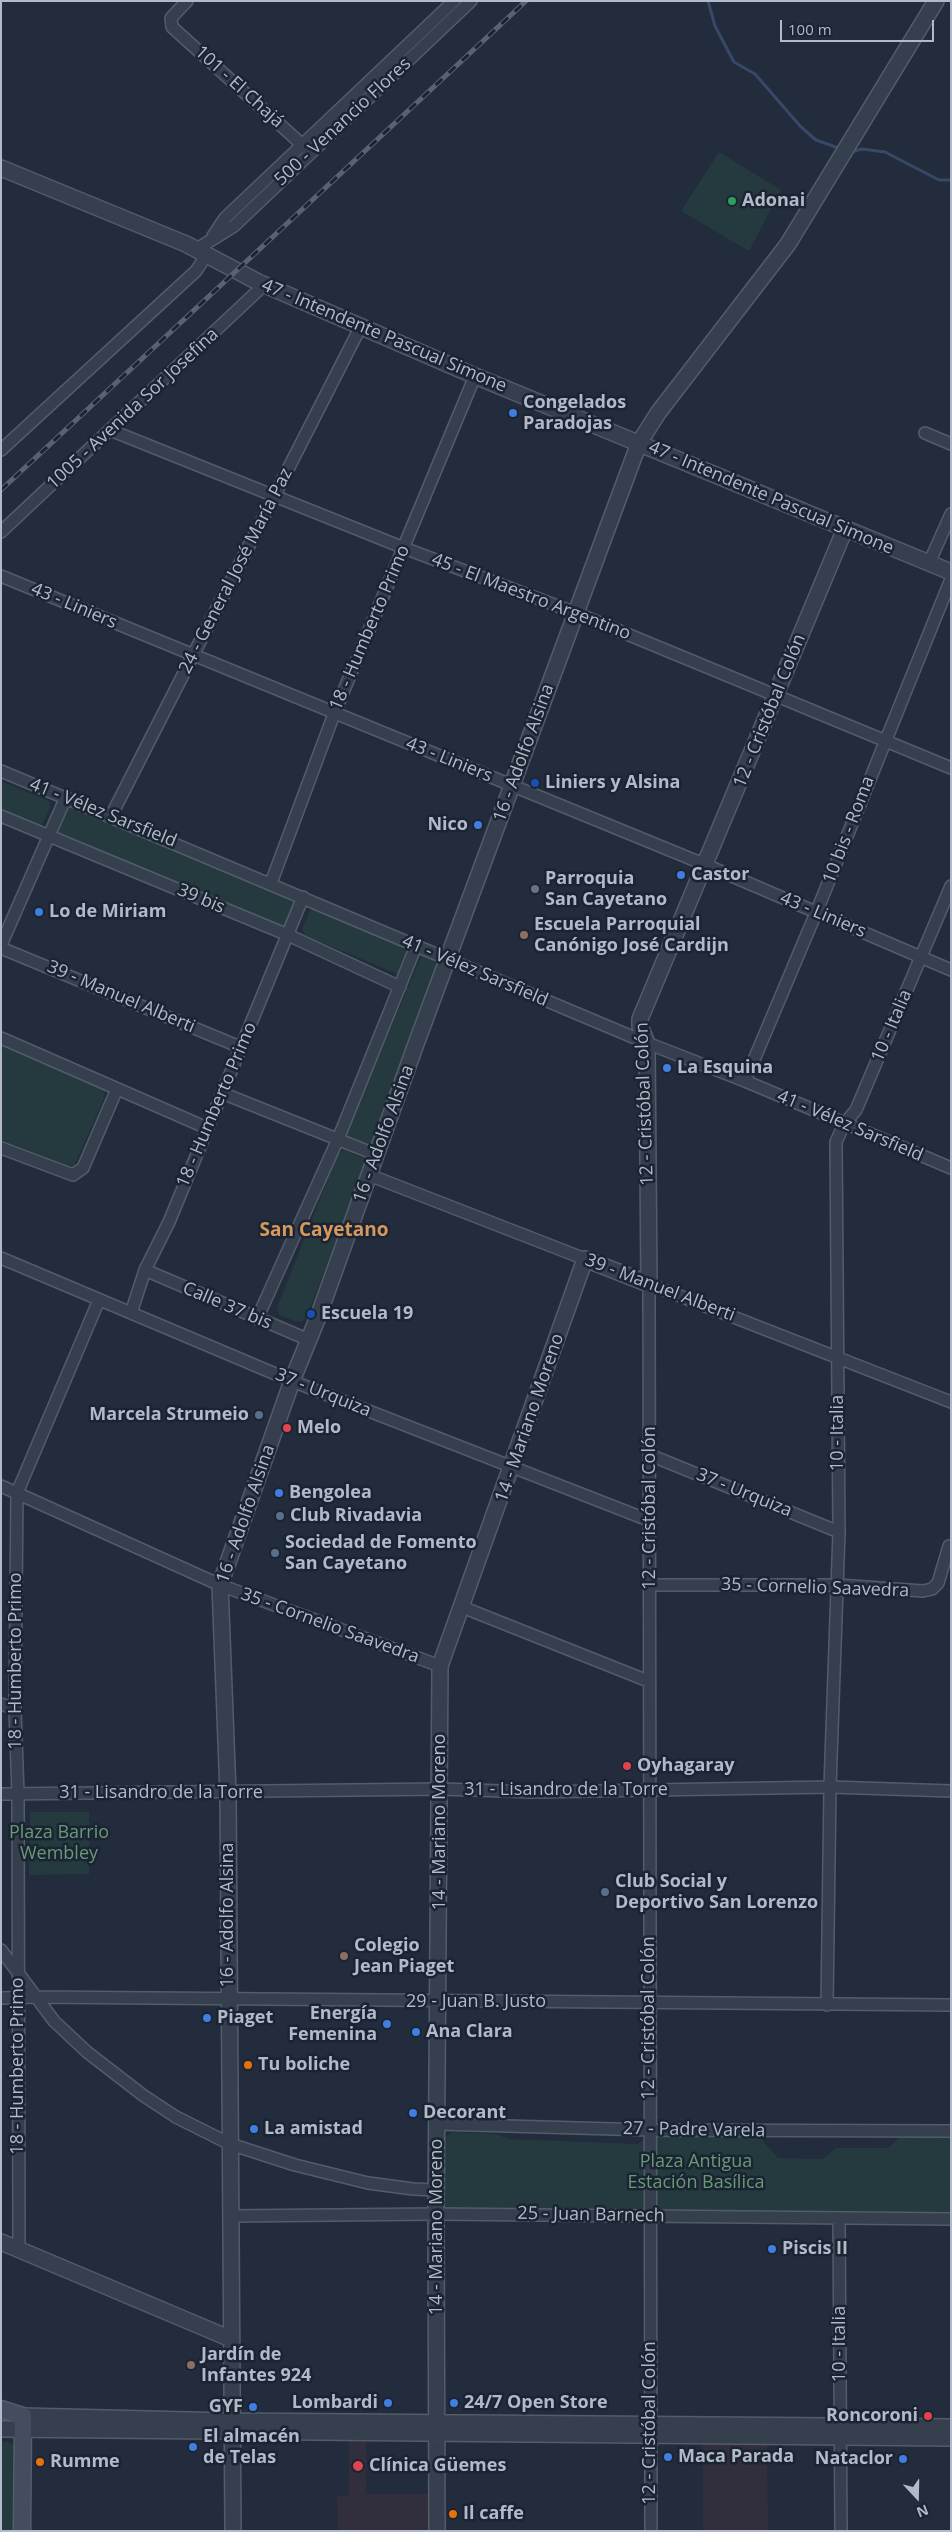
<!DOCTYPE html>
<meta charset="utf-8">
<style>
body{margin:0}
#map{position:relative;width:952px;height:2532px;overflow:hidden;background:#222c3d;font-family:"Open Sans",sans-serif}
canvas{display:block}
.frame{position:absolute;inset:0;border:2px solid #b2b9c8;pointer-events:none}
.north{position:absolute;left:892px;top:2472px;width:50px;height:50px;-webkit-text-stroke:4px #1b2432;paint-order:stroke;rotate:159deg;font-size:14px;font-weight:700;line-height:20px;text-align:center;color:#b2b9c8}
.north::after{content:'';display:block;margin:auto;width:18px;height:22px;background:#b2b9c8;clip-path:polygon(50% 0,100% 100%,50% 72%,0 100%)}
.scale{position:absolute;left:780px;top:20px;width:154px;height:22px;box-sizing:border-box;border:2px solid #b2b9c8;border-top:0;padding-left:6px;font-size:15px;line-height:18px;white-space:nowrap;color:#b2b9c8;-webkit-text-stroke:4px #1b2432;paint-order:stroke}
</style>
<div id="map">
<canvas width="952" height="2532"></canvas>
<div class="frame"></div>
<div class="north">N</div>
<div class="scale">100 m</div>
</div>
<script>
const c = document.querySelector('canvas').getContext('2d');
c.lineJoin = 'round';
function fill(path, color) {
  c.fillStyle = color;
  c.fill(path, 'evenodd');
}
function poly(rows) {
  const path = new Path2D();
  for (const r of rows) {
    path.moveTo(r[0], r[1]);
    for (let i = 2; i < r.length; i += 2) path.lineTo(r[i], r[i + 1]);
  }
  return path;
}
function strokePath(path, color, width, dash) {
  c.strokeStyle = color;
  c.lineWidth = width;
  c.lineCap = dash ? 'butt' : 'round';
  c.setLineDash(dash || []);
  c.stroke(path);
}
function drawText(font, color, halo, rows, align = 'center') {
  c.font = font + ' "Open Sans",sans-serif';
  c.lineWidth = 5;
  c.setLineDash([]);
  c.textBaseline = 'middle';
  c.strokeStyle = halo;
  c.fillStyle = color;
  for (const [text, x, y, turn = 0] of rows) {
    c.save();
    c.translate(x, y);
    c.rotate((+turn || 0) * Math.PI / 180);
    c.textAlign = isNaN(turn) ? turn : align;
    if (halo) c.strokeText(text, 0, 0);
    c.fillText(text, 0, 0);
    c.restore();
  }
}
const medical = poly([
 [349,2437,366,2438,366,2494,434,2494,434,2531,338,2531,337,2496,349,2495],
 [703,2440,767,2441,768,2531,703,2531]
]);
const green = poly([
 [719,152,781,190,749,251,681,211],
 [1,781,49,801,50,807,42,825,37,826,1,812],
 [69,807,294,902,296,904,285,928,59,835,56,832,65,809],
 [314,908,410,948,400,975,306,936,302,929,310,910],
 [422,955,434,960,436,966,374,1142,369,1144,350,1139,346,1136,346,1132],
 [1,1046,99,1087,105,1091,104,1099,74,1166,70,1168,1,1143],
 [344,1150,365,1159,367,1166,306,1317,303,1321,297,1322,279,1315,277,1308,338,1153],
 [30,1812,89,1812,89,1874,29,1875],
 [452,2132,495,2134,509,2139,637,2144,655,2134,758,2135,778,2158,822,2159,836,2148,888,2148,900,2137,951,2137,951,2213,448,2208,442,2204,444,2139],
 [6,2441,14,2445,15,2531,1,2531,1,2443]
]);
const stream = poly([
 [708,1,715,26,734,62,755,74,801,127,816,140,841,149],
 [851,152,862,149,885,152,939,180,951,180]
]);
const minor = poly([
 [187,1,171,18,172,27,308,150],
 [213,236,225,218,454,1],
 [197,249,234,226,471,1],
 [110,430,404,548,576,613,951,768],
 [925,433,951,444],
 [1,450,196,271,207,254],
 [1,532,264,285],
 [929,563,951,514],
 [1,576,706,865,951,970],
 [1,771,647,1043,745,1081,951,1168],
 [1,816,288,935,400,987],
 [111,816,361,326],
 [271,883,334,714,475,376],
 [1,945,66,797],
 [1,948,240,1047],
 [1,1038,207,1128],
 [745,1081,816,913,951,579],
 [222,1093,377,1155],
 [1,1148,73,1175,83,1168,117,1089],
 [369,1175,585,1259],
 [1,1258,292,1381,648,1520],
 [145,1270,309,1340],
 [131,1313,145,1270,169,1222,303,897],
 [257,1319,338,1139,416,946],
 [650,1455,839,1532],
 [1,1486,220,1585,440,1666],
 [650,1585,838,1585,923,1591,932,1589,938,1583,949,1546,951,1547],
 [462,1607,648,1681],
 [1,1704,15,1709],
 [1,1794,441,1789,534,1792,830,1787,951,1791],
 [1,1950,54,2021,87,2052,144,2096,176,2117,230,2144,295,2165,368,2183,413,2189,437,2190],
 [1,1998,38,1997,951,2005],
 [827,2005,830,1787,839,1532,836,1142,844,1124,856,1110,951,886],
 [437,2124,649,2130,951,2131],
 [231,2216,436,2214,951,2219],
 [839,2218,841,2531],
 [19,2248,18,1794,15,1709,17,1493,99,1300],
 [651,2531,649,1284,951,1402]
]);
const tertiary = poly([
 [1,168,186,244,258,282,475,376,951,572],
 [1,2242,231,2339],
 [23,2416,231,2421,951,2427],
 [1,2429,951,2438],
 [233,2531,228,1793,220,1585,292,1381,318,1317,416,1044,639,443,658,413,788,244,936,1],
 [437,2531,436,2214,440,1666,585,1259,649,1284,647,1043,640,1026,640,1019,845,529]
]);
const secondary = poly([
 [1,2409,23,2416,22,2531]
]);
const rail = poly([
 [1,490,526,1]
]);
const markers = [
 [732,201,5,"#2e9e5b"],
 [513,413,5,"#3f7fe0"],
 [535,783,5,"#1a4fb4"],
 [478,825,5,"#3f7fe0"],
 [681,875,5,"#3f7fe0"],
 [535,889,5,"#6b7280"],
 [39,912,5,"#3f7fe0"],
 [524,935,5,"#8d6e63"],
 [667,1068,5,"#3f7fe0"],
 [311,1314,5,"#1a4fb4"],
 [259,1415,5,"#5c6f8a"],
 [287,1428,5,"#e0444e"],
 [279,1493,5,"#3f7fe0"],
 [280,1516,5,"#5c6f8a"],
 [275,1553,5,"#5c6f8a"],
 [627,1766,5,"#e0444e"],
 [605,1892,5,"#5c6f8a"],
 [344,1956,5,"#8d6e63"],
 [207,2018,5,"#3f7fe0"],
 [387,2024,5,"#3f7fe0"],
 [416,2032,5,"#3f7fe0"],
 [248,2065,5,"#e8710a"],
 [413,2113,5,"#3f7fe0"],
 [254,2129,5,"#3f7fe0"],
 [772,2249,5,"#3f7fe0"],
 [191,2365,5,"#8d6e63"],
 [388,2403,5,"#3f7fe0"],
 [454,2403,5,"#3f7fe0"],
 [253,2407,5,"#3f7fe0"],
 [928,2416,5,"#e0444e"],
 [193,2447,5,"#3f7fe0"],
 [668,2457,5,"#3f7fe0"],
 [903,2459,5,"#3f7fe0"],
 [40,2462,5,"#e8710a"],
 [358,2466,6,"#e0444e"],
 [453,2514,5,"#e8710a"]
];
const streetNames = [
 ["101 - El Chajá",239,87,42],
 ["500 - Venancio Flores",343,122,-43],
 ["47 - Intendente Pascual Simone",384,336,23],
 ["1005 - Avenida Sor Josefina",133,409,-43],
 ["47 - Intendente Pascual Simone",771,498,23],
 ["24 - General José María Paz",236,571,-63],
 ["45 - El Maestro Argentino",531,597,21],
 ["43 - Liniers",74,606,23],
 ["18 - Humberto Primo",370,628,-67],
 ["12 - Cristóbal Colón",770,711,-68],
 ["16 - Adolfo Alsina",524,753,-70],
 ["43 - Liniers",449,760,22],
 ["41 - Vélez Sarsfield",103,813,22],
 ["10 bis - Roma",849,830,-69],
 ["39 bis",201,899,23],
 ["43 - Liniers",823,915,23],
 ["41 - Vélez Sarsfield",475,971,23],
 ["39 - Manuel Alberti",121,997,23],
 ["10 - Italia",892,1026,-67],
 ["12 - Cristóbal Colón",645,1104,-92],
 ["18 - Humberto Primo",217,1105,-67],
 ["41 - Vélez Sarsfield",850,1126,23],
 ["16 - Adolfo Alsina",384,1134,-70],
 ["39 - Manuel Alberti",660,1288,21],
 ["Calle 37 bis",227,1306,23],
 ["37 - Urquiza",323,1393,22],
 ["14 - Mariano Moreno",530,1418,-71],
 ["10 - Italia",838,1433,-90],
 ["37 - Urquiza",744,1493,22],
 ["12 - Cristóbal Colón",650,1508,-90],
 ["16 - Adolfo Alsina",246,1514,-71],
 ["35 - Cornelio Saavedra",815,1588,2],
 ["35 - Cornelio Saavedra",330,1626,20],
 ["18 - Humberto Primo",16,1661,-90],
 ["31 - Lisandro de la Torre",566,1790],
 ["31 - Lisandro de la Torre",161,1793],
 ["14 - Mariano Moreno",440,1822,-90],
 ["16 - Adolfo Alsina",228,1915,-90],
 ["29 - Juan B. Justo",476,2002],
 ["12 - Cristóbal Colón",649,2018,-90],
 ["18 - Humberto Primo",18,2066,-90],
 ["27 - Padre Varela",694,2130,1],
 ["25 - Juan Barnech",591,2215,1],
 ["14 - Mariano Moreno",437,2227,-90],
 ["10 - Italia",840,2344,-90],
 ["12 - Cristóbal Colón",650,2423,-90]
];
const poiNames = [
 ["Adonai",742,201],
 ["Congelados",523,403],
 ["Paradojas",523,424],
 ["Liniers y Alsina",545,783],
 ["Nico",468,825,"right"],
 ["Castor",691,875],
 ["Parroquia",545,879],
 ["San Cayetano",545,900],
 ["Lo de Miriam",49,912],
 ["Escuela Parroquial",534,925],
 ["Canónigo José Cardijn",534,946],
 ["La Esquina",677,1068],
 ["Escuela 19",321,1314],
 ["Marcela Strumeio",249,1415,"right"],
 ["Melo",297,1428],
 ["Bengolea",289,1493],
 ["Club Rivadavia",290,1516],
 ["Sociedad de Fomento",285,1543],
 ["San Cayetano",285,1564],
 ["Oyhagaray",637,1766],
 ["Club Social y",615,1882],
 ["Deportivo San Lorenzo",615,1903],
 ["Colegio",354,1946],
 ["Jean Piaget",354,1967],
 ["Energía",377,2014,"right"],
 ["Femenina",377,2035,"right"],
 ["Piaget",217,2018],
 ["Ana Clara",426,2032],
 ["Tu boliche",258,2065],
 ["Decorant",423,2113],
 ["La amistad",264,2129],
 ["Piscis II",782,2249],
 ["Jardín de",201,2355],
 ["Infantes 924",201,2376],
 ["Lombardi",378,2403,"right"],
 ["24/7 Open Store",464,2403],
 ["GYF",243,2407,"right"],
 ["Roncoroni",918,2416,"right"],
 ["El almacén",203,2437],
 ["de Telas",203,2458],
 ["Maca Parada",678,2457],
 ["Nataclor",893,2459,"right"],
 ["Rumme",50,2462],
 ["Clínica Güemes",369,2466],
 ["Il caffe",463,2514]
];
const parkNames = [
 ["Plaza Barrio",59,1833],
 ["Wembley",59,1854],
 ["Plaza Antigua",696,2162],
 ["Estación Basílica",696,2183]
];
const neighbourhoodNames = [
 ["San Cayetano",324,1231]
];
fill(medical, '#312e3e');
fill(green, '#243a3e');
strokePath(stream, '#374967', 3);
strokePath(minor, '#545c6b', 14);
strokePath(tertiary, '#545c6b', 18);
strokePath(secondary, '#545c6b', 19);
strokePath(minor, '#363f4d', 11);
strokePath(tertiary, '#363f4d', 15);
strokePath(secondary, '#444d60', 16);
strokePath(rail, '#586274', 5);
strokePath(rail, '#1b2432', 3, [9]);
for (const [x, y, r, color] of markers) {
  const dot = new Path2D();
  dot.arc(x, y, r, 0, 2 * Math.PI);
  c.fillStyle = color;
  c.fill(dot);
  strokePath(dot, '#1b2432', 2);
}
drawText('18px', '#b2b9c8', '#1b2432', streetNames);
drawText('bold 18px', '#b2b9c8', '#1b2432', poiNames, 'left');
drawText('18px', '#689a76', '#1b2432', parkNames);
drawText('bold 19px', '#d7985e', '#1b2432', neighbourhoodNames);
</script>
